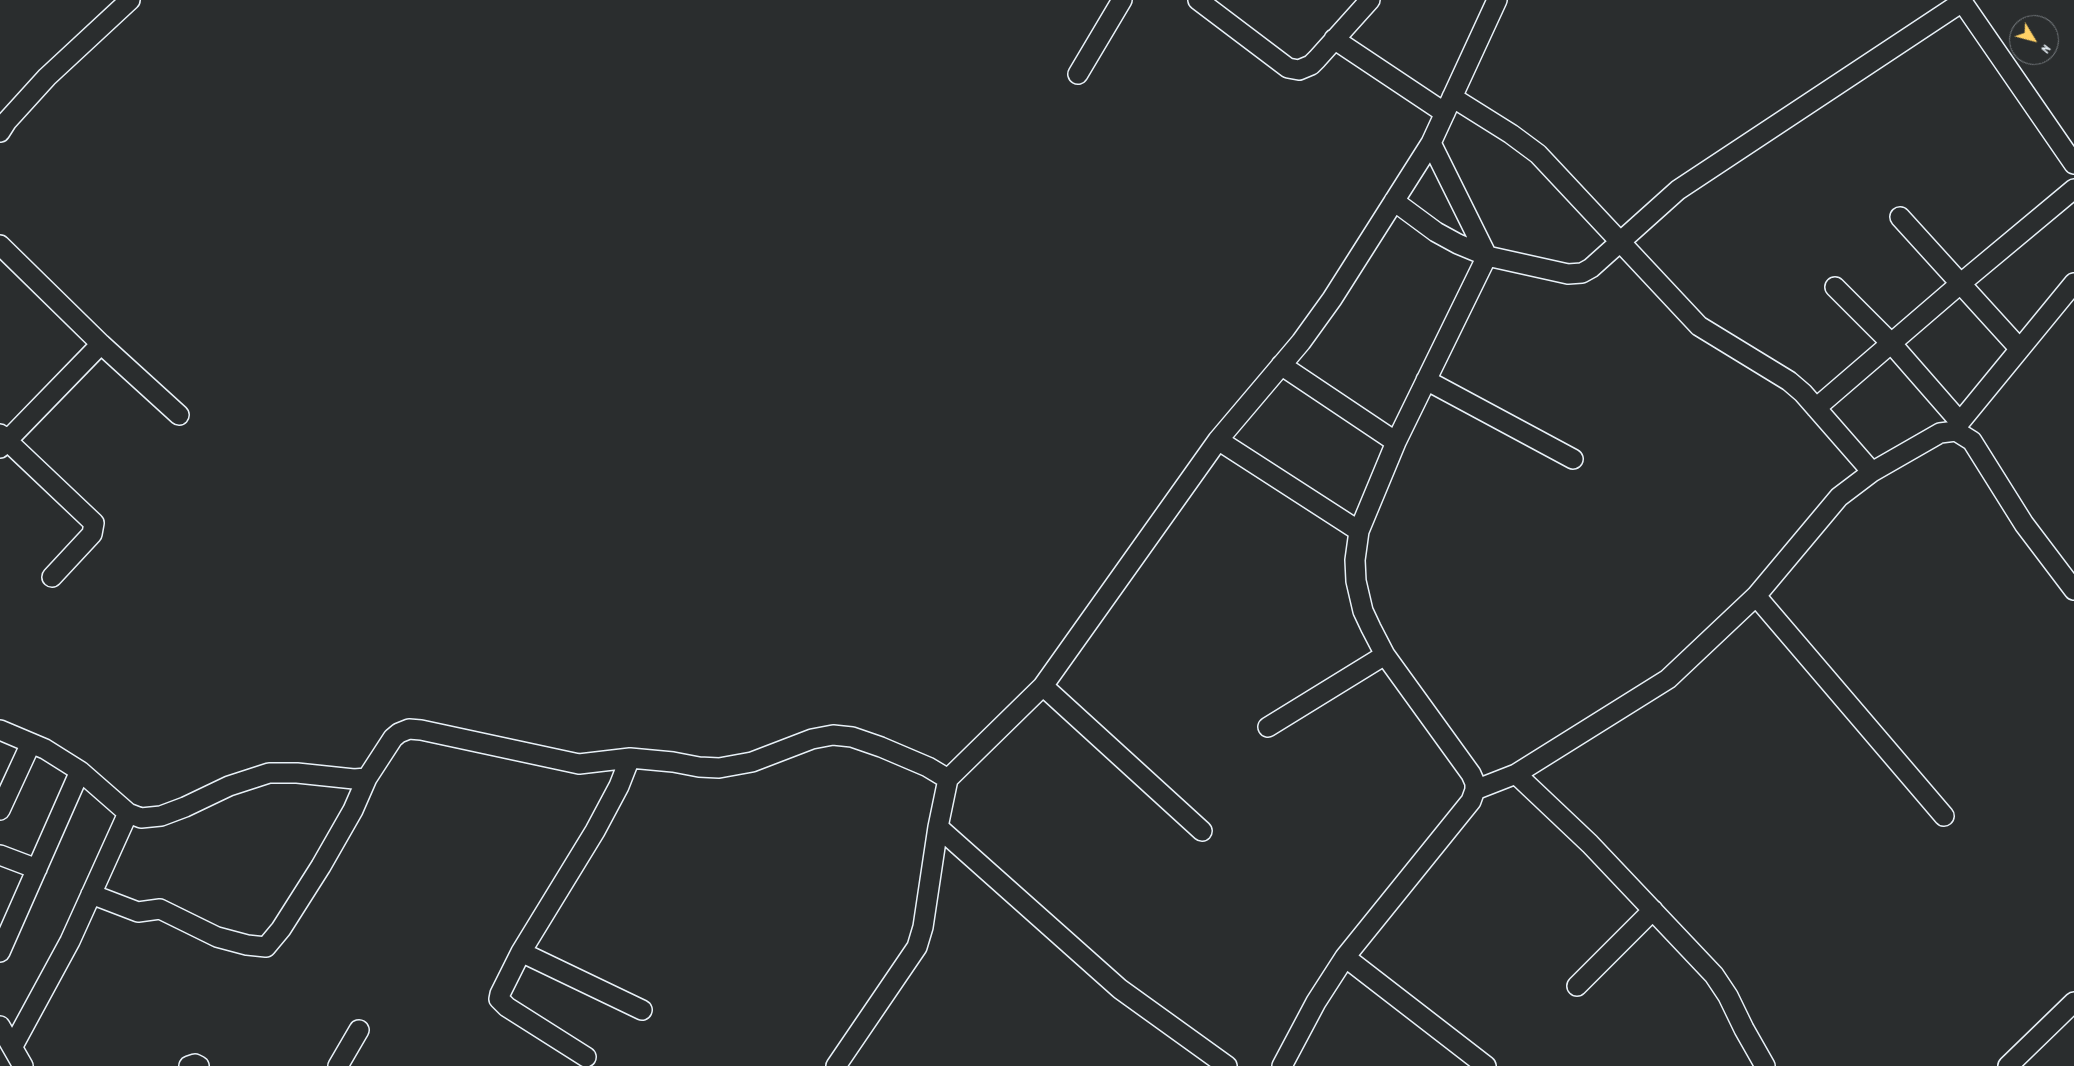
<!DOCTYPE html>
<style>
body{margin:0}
#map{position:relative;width:2074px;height:1066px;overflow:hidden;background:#2a2d2e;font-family:Dekko,sans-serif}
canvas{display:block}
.north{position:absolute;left:2009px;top:15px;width:50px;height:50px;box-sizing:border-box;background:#2a2d2e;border:1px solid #767b7f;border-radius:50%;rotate:127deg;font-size:14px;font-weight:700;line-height:20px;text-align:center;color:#e8f1f8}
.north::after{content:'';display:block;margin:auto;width:18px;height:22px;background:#ffd166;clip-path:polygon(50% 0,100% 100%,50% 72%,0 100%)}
</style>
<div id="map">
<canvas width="2074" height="1066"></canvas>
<div class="north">N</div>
</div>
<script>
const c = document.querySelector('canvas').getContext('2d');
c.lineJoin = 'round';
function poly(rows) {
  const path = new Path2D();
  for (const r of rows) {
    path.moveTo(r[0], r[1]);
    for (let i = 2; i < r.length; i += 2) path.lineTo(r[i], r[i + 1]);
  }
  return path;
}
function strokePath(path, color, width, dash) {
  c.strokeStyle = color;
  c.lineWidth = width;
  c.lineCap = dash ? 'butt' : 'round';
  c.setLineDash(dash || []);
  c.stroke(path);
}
const minor = poly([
 [1198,0,1288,68,1299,70,1311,65,1317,59,1370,0],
 [1961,0,2074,164],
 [1334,39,1445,113],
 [1078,74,1122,0],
 [1452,97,1511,134,1538,154,1699,326,1789,381,1803,393,1872,472],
 [0,132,7,121,47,77,130,0],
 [1394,201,1436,232,1458,244,1487,256,1568,274,1582,273,1591,268,1678,190,1962,2],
 [1900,217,2019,348],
 [0,245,101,344,179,415],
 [1835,287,1891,343,1960,422],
 [1281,365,1396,442],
 [1426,380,1573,459],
 [1816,408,1960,284,2074,189],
 [1956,431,1960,422,2074,283],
 [0,434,94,523,92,534,52,577],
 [1218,440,1359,531],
 [0,448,101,344],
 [1756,596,1944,816],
 [1043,686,1202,831],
 [1268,727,1385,655],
 [0,730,45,749,80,771,128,813,141,818,161,816,185,807,229,786,269,773,297,773,354,779,367,778,393,738,399,733,409,729,421,730,579,764,630,758,673,762,699,767,719,768,752,762,812,739,833,735,852,737,881,747,928,767,948,779,938,827,923,927,917,947,836,1066],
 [1516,774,1590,844,1714,975,1728,996,1744,1029,1765,1066],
 [948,779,1043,686,1218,440,1301,342,1332,299,1431,143],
 [1475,790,1516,774,1668,679,1756,596,1839,497,1872,472,1940,433,1956,431,1972,441,2024,524,2074,590],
 [0,810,31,743],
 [938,827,1120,989,1227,1066],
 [0,855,37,869],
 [91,894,138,912,160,909,217,937,247,945,266,947,281,929,321,866,353,810,367,778],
 [0,952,80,771],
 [521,952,642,1010],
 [1345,957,1486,1066],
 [1577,986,1653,910],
 [0,1026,23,1066],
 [13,1046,70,941,128,813],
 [586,1057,507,1007,499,999,500,994,521,952,595,831,619,786,630,758],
 [189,1066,195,1064,199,1066],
 [338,1066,359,1030],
 [1282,1066,1316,1002,1345,957,1471,801,1475,790,1475,783,1471,774,1385,655,1371,628,1363,611,1356,581,1355,560,1359,531,1396,442,1487,256,1431,143,1497,0],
 [2008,1066,2074,1002]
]);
strokePath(minor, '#e8f1f8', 22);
strokePath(minor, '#2a2d2e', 19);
</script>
